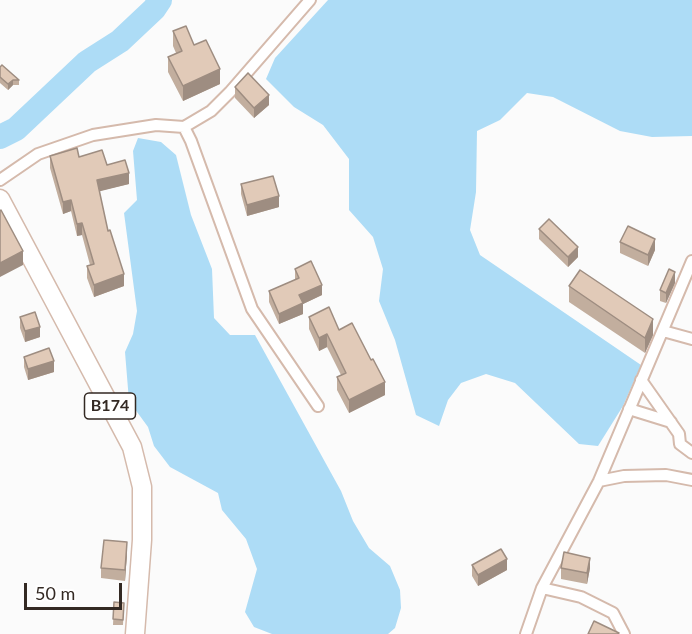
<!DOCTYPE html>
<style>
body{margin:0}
#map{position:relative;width:692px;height:634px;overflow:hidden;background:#fbfbfb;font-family:Lato,sans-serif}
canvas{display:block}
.scale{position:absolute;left:24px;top:583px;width:98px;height:27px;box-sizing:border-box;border:3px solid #332923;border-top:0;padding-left:8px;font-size:18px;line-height:21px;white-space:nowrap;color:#332923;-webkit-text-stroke:4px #fff;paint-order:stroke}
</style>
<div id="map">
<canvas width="692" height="634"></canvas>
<div class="scale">50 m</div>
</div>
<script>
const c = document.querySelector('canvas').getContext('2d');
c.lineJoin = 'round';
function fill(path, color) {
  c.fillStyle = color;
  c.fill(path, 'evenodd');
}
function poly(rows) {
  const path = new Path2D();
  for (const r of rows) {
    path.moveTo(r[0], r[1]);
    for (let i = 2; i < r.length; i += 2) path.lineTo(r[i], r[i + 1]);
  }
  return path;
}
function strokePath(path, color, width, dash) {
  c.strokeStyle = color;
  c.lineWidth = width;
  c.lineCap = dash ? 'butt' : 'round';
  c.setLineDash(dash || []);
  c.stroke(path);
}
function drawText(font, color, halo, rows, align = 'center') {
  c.font = font + ' Lato,sans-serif';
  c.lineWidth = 4.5;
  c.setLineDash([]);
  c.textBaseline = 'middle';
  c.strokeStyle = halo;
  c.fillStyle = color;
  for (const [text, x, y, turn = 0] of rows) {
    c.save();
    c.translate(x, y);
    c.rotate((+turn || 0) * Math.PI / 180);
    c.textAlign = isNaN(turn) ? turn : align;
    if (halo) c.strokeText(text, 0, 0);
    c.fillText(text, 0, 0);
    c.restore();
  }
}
const water = poly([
 [328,0,692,0,692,136,652,137,620,131,553,97,527,93,500,120,477,131,476,192,470,230,480,255,641,365,623,406,598,446,579,444,515,383,486,374,461,383,448,400,439,426,416,415,395,340,379,301,383,269,373,237,349,210,349,159,323,125,294,107,266,79,275,58],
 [138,138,161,142,176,155,191,215,212,269,214,318,230,335,255,335,341,491,353,521,369,548,390,566,400,590,401,608,395,628,388,634,272,634,254,627,245,612,257,569,246,539,222,510,218,493,170,467,154,446,148,427,129,401,125,352,133,334,137,311,124,213,137,200,133,151]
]);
const river = poly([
 [0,137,16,129,87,62,120,41,154,9,160,0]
]);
const street = poly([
 [184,127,191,141,252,309,318,406],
 [0,180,38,154,93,135,156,125,184,127,211,111,230,92,310,0],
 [663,331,692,339],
 [641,380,679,434,680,444,692,453],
 [629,409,671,422],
 [599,481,624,476,666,475,692,480],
 [542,588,581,597,613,613,624,634],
 [526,634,542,588,599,481,692,261]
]);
const primary = poly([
 [0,199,132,447,142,487,142,540,135,634]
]);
const wall = poly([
 [173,31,194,45,220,84,183,101,168,72,168,57,176,53,173,46],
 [0,67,19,80,19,85,13,85,8,90,0,83],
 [235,87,269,105,254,118,235,98],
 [50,156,79,157,107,165,129,184,99,191,108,231,124,286,94,297,87,278,87,266,90,265,82,235,77,236,71,211,63,214,50,168],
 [241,184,279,207,247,216,241,194],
 [539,229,578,257,568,267,539,239],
 [620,242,655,250,648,266,620,253],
 [295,269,322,295,303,304,303,314,279,324,269,302,269,291,295,280],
 [675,283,666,303,660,301,660,290],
 [569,286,653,335,645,353,569,302],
 [20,317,40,337,25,342,20,328],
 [309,317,339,330,385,395,349,413,337,390,337,377,341,375,327,347,319,351,309,329],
 [24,357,54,372,28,380,24,367],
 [127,553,125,581,101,578,101,568],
 [472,565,507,570,478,586,472,576],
 [561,568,590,568,587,584,561,579],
 [114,602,124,603,123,625,113,625]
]);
const shadedWall = poly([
 [220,69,220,84,183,101,183,86],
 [13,80,13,85,8,90,8,84],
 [269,95,269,105,254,118,254,108],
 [129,173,129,184,97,192,97,180],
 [279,196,279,207,247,216,247,205],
 [71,200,71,211,63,214,63,202],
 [82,223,82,235,77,236,77,224],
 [655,239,655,250,648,266,648,255],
 [578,247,578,257,568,267,568,257],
 [23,251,23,265,0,277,0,263],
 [675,272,675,283,666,303,666,293],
 [124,274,124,286,94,297,94,285],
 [322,285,322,295,303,304,303,314,279,324,279,314,299,295],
 [653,319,653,335,645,353,645,338],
 [40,327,40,337,25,342,25,331],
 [327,334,327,347,319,351,319,338],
 [54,361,54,372,28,380,28,369],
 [385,382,385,395,349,413,349,400],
 [127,542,127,553,125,581,125,570],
 [590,558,590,568,587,584,587,573],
 [507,559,507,570,478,586,478,575]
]);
const building = poly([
 [186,26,194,45,206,40,220,69,183,86,168,57,182,51,173,31,186,26],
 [2,65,19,80,13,80,8,84,0,77,0,67,2,65],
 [248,73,269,95,254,108,235,87,248,73],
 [77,148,79,157,102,150,107,165,125,160,129,173,97,180,108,231,110,230,124,274,94,285,87,266,94,264,82,223,77,224,71,200,63,202,50,156,77,148],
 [273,176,279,196,247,205,241,184,273,176],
 [1,210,23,251,0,263,0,211,1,210],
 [549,219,578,247,568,257,539,229,549,219],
 [628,226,655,239,648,255,620,242,628,226],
 [311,261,322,285,299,295,303,303,279,314,269,291,299,278,295,269,311,261],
 [669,269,675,272,666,293,660,290,669,269],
 [580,270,653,319,645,338,569,286,580,270],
 [329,307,339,330,352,323,371,360,373,359,385,382,349,400,337,377,346,373,327,334,319,338,309,317,329,307],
 [35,312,40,327,25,331,20,317,35,312],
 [49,348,54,361,28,369,24,357,49,348],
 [104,540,127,542,125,570,101,568,104,540],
 [501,549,507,559,478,575,472,565,501,549],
 [564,552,590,558,587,573,561,568,564,552],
 [114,602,124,603,123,620,113,619,114,602],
 [594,621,619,633,618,634,588,634,594,621]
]);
const shields = [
 [110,406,51]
];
const shieldNames = [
 ["B174",110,406]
];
fill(water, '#addcf6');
strokePath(river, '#addcf6', 24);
strokePath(street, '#d5baac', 14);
strokePath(primary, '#d5baac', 21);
strokePath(street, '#fff', 10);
strokePath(primary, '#fff', 18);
fill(wall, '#c2ae9e');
fill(shadedWall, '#9e8d81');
fill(building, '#e1cab8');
strokePath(building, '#9e8d81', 1.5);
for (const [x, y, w] of shields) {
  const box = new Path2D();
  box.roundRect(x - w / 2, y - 13, w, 26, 4.5);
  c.fillStyle = '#fff';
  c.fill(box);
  strokePath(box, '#332923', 1.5);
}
drawText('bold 16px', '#332923', null, shieldNames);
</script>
